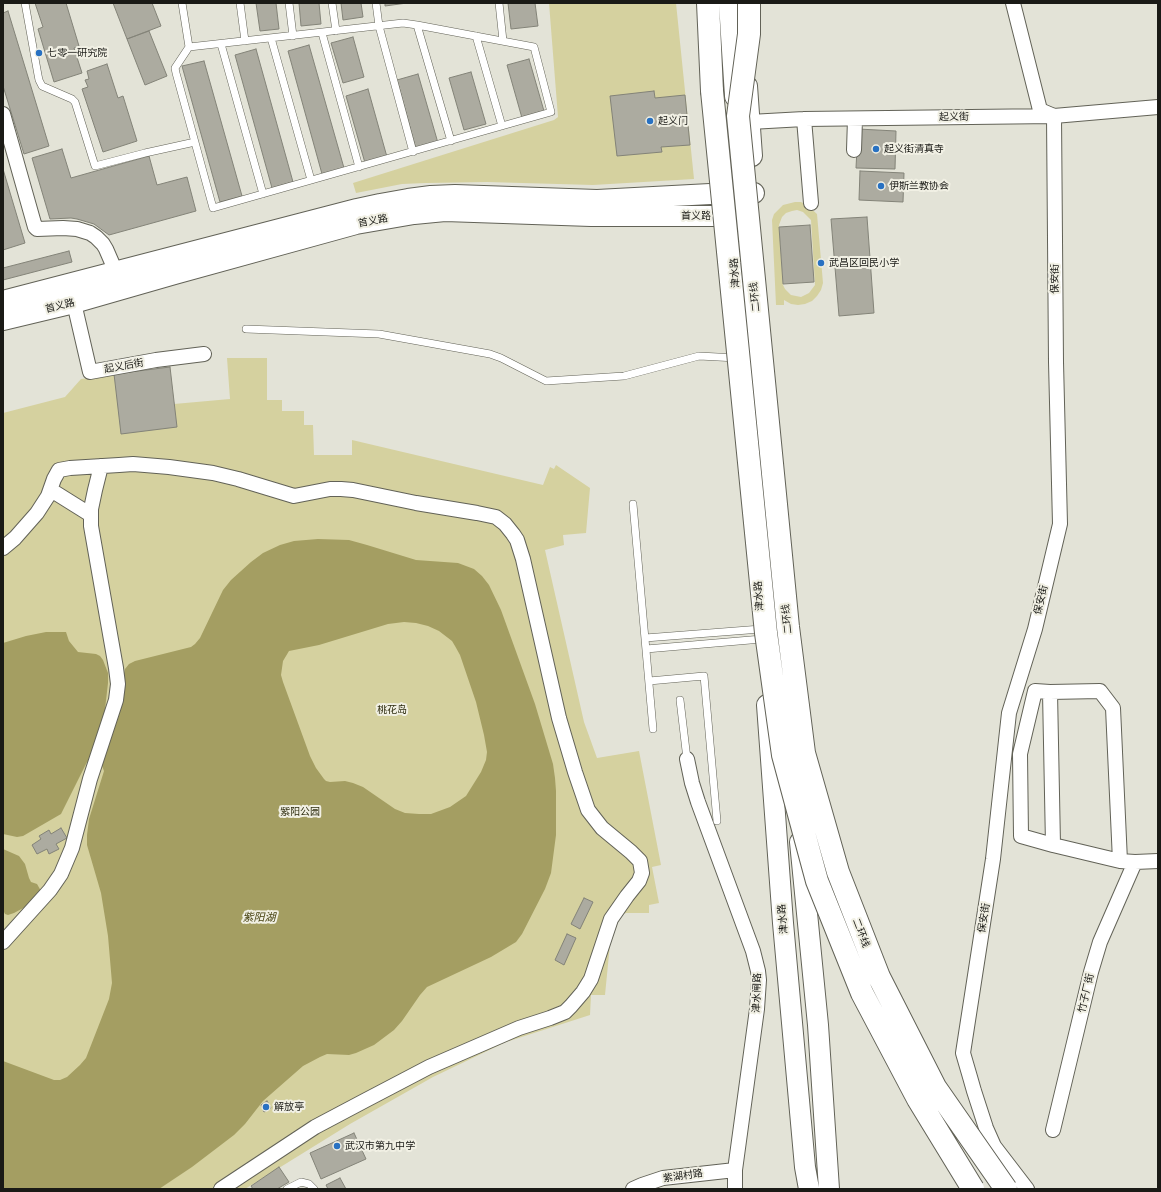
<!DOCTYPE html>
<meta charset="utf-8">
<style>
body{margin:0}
#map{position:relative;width:1161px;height:1192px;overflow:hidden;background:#e3e3d7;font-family:Raleway,sans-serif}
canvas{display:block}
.frame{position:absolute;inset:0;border:4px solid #1a1a16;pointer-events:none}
</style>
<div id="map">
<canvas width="1161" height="1192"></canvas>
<div class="frame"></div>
</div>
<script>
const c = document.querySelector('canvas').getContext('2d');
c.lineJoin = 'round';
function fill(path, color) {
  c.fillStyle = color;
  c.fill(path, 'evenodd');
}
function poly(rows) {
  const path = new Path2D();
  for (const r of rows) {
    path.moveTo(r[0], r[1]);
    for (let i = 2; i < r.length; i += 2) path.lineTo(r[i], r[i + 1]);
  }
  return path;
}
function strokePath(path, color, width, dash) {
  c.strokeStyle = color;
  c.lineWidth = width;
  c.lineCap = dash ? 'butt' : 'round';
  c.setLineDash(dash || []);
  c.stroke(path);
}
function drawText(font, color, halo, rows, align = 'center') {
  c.font = font + ' Raleway,"Noto Sans SC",sans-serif';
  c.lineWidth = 4;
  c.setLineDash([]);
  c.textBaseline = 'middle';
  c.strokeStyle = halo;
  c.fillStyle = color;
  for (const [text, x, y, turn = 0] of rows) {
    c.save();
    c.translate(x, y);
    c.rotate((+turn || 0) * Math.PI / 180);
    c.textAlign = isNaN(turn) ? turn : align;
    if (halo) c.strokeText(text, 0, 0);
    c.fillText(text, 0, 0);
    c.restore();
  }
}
const green = poly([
 [549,3,676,3,694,179,593,185,487,182,426,183,402,184,356,193,353,183,554,120,558,117],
 [795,202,801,202,807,205,817,214,823,283,821,290,817,296,812,301,805,304,798,305,791,304,784,300,784,305,776,305,772,220,774,214,783,205],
 [797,210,803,212,811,220,815,285,809,293,801,297,791,295,785,289,783,285,779,225,782,217,786,213,792,211],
 [227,358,267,358,267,400,282,400,282,411,304,411,304,425,313,425,314,455,352,455,352,440,543,485,550,467,554,469,556,465,590,488,586,533,563,535,564,545,545,550,584,722,597,758,639,751,661,865,652,867,659,903,649,905,649,913,626,913,619,916,611,934,605,995,591,995,590,1015,506,1042,433,1077,350,1124,245,1189,3,1189,3,413,65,397,81,379,170,367,174,404,230,399]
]);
const water = poly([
 [318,539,349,540,367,545,416,560,458,563,474,569,482,576,489,585,501,610,535,704,553,764,555,778,556,791,556,835,551,873,545,889,522,934,516,942,491,957,427,987,420,995,402,1021,394,1030,374,1045,356,1053,349,1055,327,1054,320,1057,303,1066,263,1101,245,1124,234,1135,192,1167,159,1189,3,1189,3,1061,54,1080,60,1080,67,1077,80,1065,86,1058,109,999,112,983,108,936,101,893,87,845,87,835,89,819,104,771,101,763,91,760,87,762,61,814,23,836,17,837,3,834,3,643,26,636,46,632,66,632,69,641,78,652,96,654,100,656,103,660,108,673,108,683,103,727,124,693,124,674,125,669,129,664,135,661,191,647,195,644,200,638,223,590,231,580,251,562,263,553,280,545,294,541],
 [404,622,416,623,428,626,439,631,452,641,455,646,460,655,476,702,484,735,487,752,486,760,481,772,466,796,450,807,431,814,419,814,405,813,395,809,363,787,353,783,345,781,330,782,326,781,324,779,316,768,310,756,283,682,281,675,283,661,289,651,319,645,388,624],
 [3,849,19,856,25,864,29,878,31,882,37,884,41,891,27,906,14,913,8,915,5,914,3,910]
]);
const building = poly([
 [35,3,66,3,79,46,74,48,82,73,54,82,38,29,43,27,35,3],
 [113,3,152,3,161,26,127,39,113,3],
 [256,3,276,3,279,29,260,31,256,3],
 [299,3,319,3,321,24,301,26,299,3],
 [341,3,361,3,363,17,343,20,341,3],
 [385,3,407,3,385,6,385,3],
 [508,3,535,3,538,26,511,29,508,3],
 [8,11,49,146,24,154,3,86,3,13,8,11],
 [149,31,167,76,145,85,127,39,149,31],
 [353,37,364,77,343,83,331,43,353,37],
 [309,45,344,168,322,174,288,51,309,45],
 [256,49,293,182,272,188,235,55,256,49],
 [529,59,544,111,522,118,507,65,529,59],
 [204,61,242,196,220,202,182,66,204,61],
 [107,64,118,98,123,96,137,141,103,152,82,89,88,87,85,80,89,79,87,71,107,64],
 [471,72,486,124,464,130,449,78,471,72],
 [418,74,438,143,416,149,397,80,418,74],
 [368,89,387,157,365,163,346,96,368,89],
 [654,91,655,98,685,95,690,145,661,147,662,152,617,156,610,96,654,91],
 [858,129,896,131,895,169,856,168,858,129],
 [62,149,71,178,149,156,157,185,187,177,196,211,109,235,94,224,77,219,71,218,50,219,32,158,62,149],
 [3,169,25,243,3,250,3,169],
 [860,171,904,173,903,202,859,200,860,171],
 [867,217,874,313,839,316,831,219,867,217],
 [810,225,814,282,783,284,779,227,810,225],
 [69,251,72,262,3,280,3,268,69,251],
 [170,367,177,427,121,434,114,374,170,367],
 [61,828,67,838,56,844,59,849,49,854,47,849,37,854,32,845,41,839,39,836,49,830,51,834,61,828],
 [584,898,593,902,580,929,571,924,584,898],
 [567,934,576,938,564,965,555,960,567,934],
 [267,1101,271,1108,264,1112,261,1105,267,1101],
 [354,1133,366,1159,321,1179,310,1153,354,1133],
 [279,1167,289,1182,277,1189,253,1189,251,1186,279,1167],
 [340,1178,346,1189,328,1189,326,1185,340,1178]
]);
const lane = poly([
 [25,3,38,75,39,80,42,86,72,99,75,102,95,166,145,153,195,142],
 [182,3,189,47,175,68,176,73,213,208,551,112,534,47,417,25,403,23,189,47],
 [240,3,245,41],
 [289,3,293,36],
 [332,3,336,31],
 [376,3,379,26,413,152],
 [499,3,503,41],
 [417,25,451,141],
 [322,33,359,167],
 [476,36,502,126],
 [271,38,311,180],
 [221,44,263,194],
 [246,329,379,334,490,354,501,358,546,381,624,376,699,356,737,358],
 [633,504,653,729],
 [645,638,761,629],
 [646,649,762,639],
 [649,681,704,676,717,821],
 [680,700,687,759],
 [287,1189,301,1182,309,1184,314,1189]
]);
const street = poly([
 [1013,3,1040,110,1054,116,1056,362,1060,524,1035,629,1009,713,993,859,963,1053,970,1077,974,1091,986,1128,994,1146,1027,1189],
 [3,114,35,227,37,229,63,228,77,229,90,233,96,237,103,244,106,249,119,279],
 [804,119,811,203],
 [750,122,804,119,1054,116,1158,107],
 [854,150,855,119],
 [74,303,90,372,156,360,204,354],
 [51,490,91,515],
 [3,548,15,538,37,513,48,496,54,479,59,470,70,468,119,465,133,464,169,467,213,473,238,479,294,496,330,489,341,489,353,490,416,503,477,513,496,517,505,524,513,534,517,540,523,559,559,718,575,772,588,810,602,828,631,852,640,861,642,873,639,881,627,896,611,919,591,979,583,992,571,1006,565,1012,550,1018,519,1028,429,1067,366,1100,315,1127,221,1189],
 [1050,692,1035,691,1020,754,1021,836,1053,845],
 [687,759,692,783,698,802,753,951,758,971,759,980,757,1009,735,1170,735,1189],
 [1120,861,1113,708,1100,691,1050,692,1053,845,1120,861,1135,862,1158,861],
 [3,942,50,890,61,874,72,848,90,779,116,700,118,684,116,668,91,526,91,509,95,490,101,466],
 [1053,1130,1091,972,1100,942,1135,862],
 [633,1189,642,1185,663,1178,735,1170]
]);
const secondary = poly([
 [747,86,752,156],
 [3,301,357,209,380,204,408,199,431,196,455,195,597,200,729,193,754,193],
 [3,320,74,303,175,274,356,224,414,214,445,211,591,216,741,216],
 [767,705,783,923,805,1167,809,1189],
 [800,842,818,1025,829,1189]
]);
const highway = poly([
 [708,3,712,91],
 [730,3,736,96]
]);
const highwayBridge = poly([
 [749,3,749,34,738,116,788,627,804,753,838,872,879,977,935,1087,1006,1189],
 [712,91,766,633,783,755,817,881,862,993,918,1099,973,1189]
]);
const markers = [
 [39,53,4,"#2871c2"],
 [650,121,4,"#2871c2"],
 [876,149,4,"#2871c2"],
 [881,186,4,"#2871c2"],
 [821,263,4,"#2871c2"],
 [266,1107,4,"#2871c2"],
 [337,1146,4,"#2871c2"]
];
const poiNames = [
 ["七零一研究院",47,53],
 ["起义门",658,121],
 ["起义街清真寺",884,149],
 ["伊斯兰教协会",889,186],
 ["武昌区回民小学",829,263],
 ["解放亭",274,1107],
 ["武汉市第九中学",345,1146]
];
const streetNames = [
 ["起义街",954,117,-1],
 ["首义路",696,216],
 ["首义路",373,221,-11],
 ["津水路",735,273,-94],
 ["保安街",1055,279,-90],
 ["二环线",755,297,-96],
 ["首义路",60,306,-14],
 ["起义后街",124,366,-10],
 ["津水路",759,596,-94],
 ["保安街",1041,600,-76],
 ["二环线",787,619,-96],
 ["保安街",984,918,-81],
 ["津水路",783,919,-95],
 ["二环线",861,933,69],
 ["津水闸路",757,993,-88],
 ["竹子厂街",1086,993,-77],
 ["紫湖村路",683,1176,-8]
];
const parkNames = [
 ["桃花岛",392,710],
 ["紫阳公园",300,812]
];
const waterNames = [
 ["紫阳湖",259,918]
];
fill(green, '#d5d19f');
fill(water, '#a49e62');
fill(building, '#acaba0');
strokePath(building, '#838378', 1);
strokePath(lane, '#626257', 8);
strokePath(street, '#626257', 16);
strokePath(secondary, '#626257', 22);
strokePath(highway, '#626257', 24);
strokePath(lane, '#fff', 7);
strokePath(street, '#fff', 14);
strokePath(secondary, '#fff', 20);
strokePath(highway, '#fff', 22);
strokePath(highwayBridge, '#626257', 24, []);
strokePath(highwayBridge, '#fff', 22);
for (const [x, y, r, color] of markers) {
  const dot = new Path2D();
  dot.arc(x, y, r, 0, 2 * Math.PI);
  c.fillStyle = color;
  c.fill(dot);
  strokePath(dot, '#f1f0e4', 1.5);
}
drawText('10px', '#1a1a16', '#f1f0e4', poiNames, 'left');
drawText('10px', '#1a1a16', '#f1f0e4', streetNames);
drawText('10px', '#2e2c0f', '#f1f0e4', parkNames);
drawText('italic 11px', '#45400f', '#f1f0e4', waterNames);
</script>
